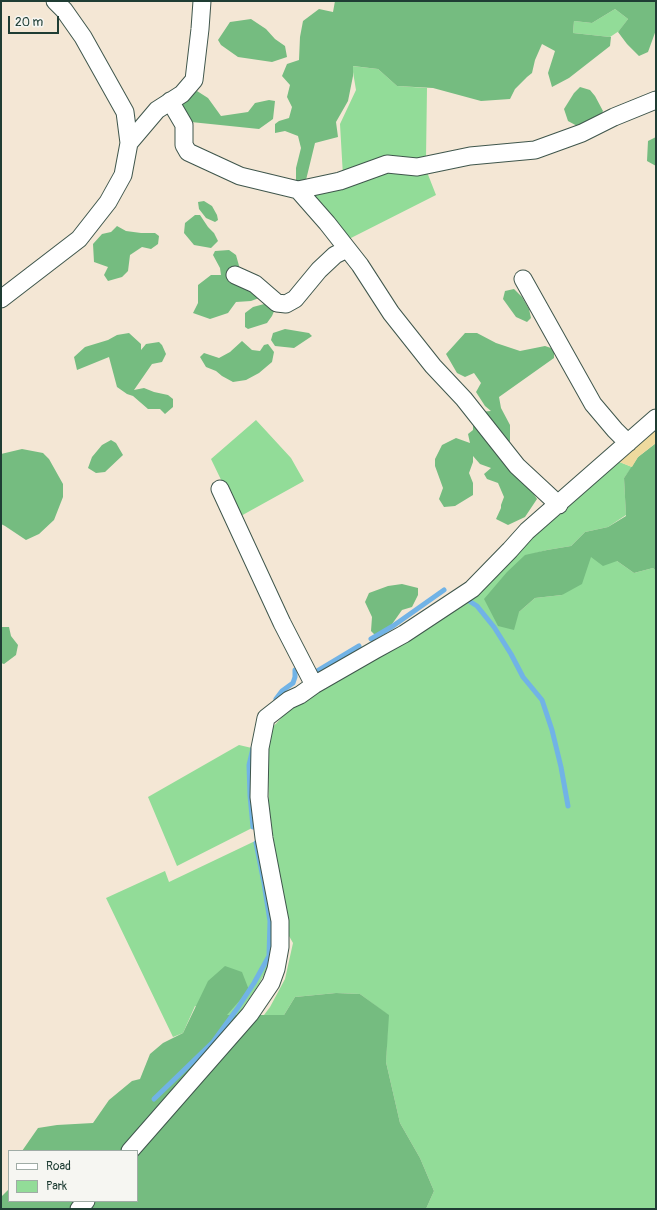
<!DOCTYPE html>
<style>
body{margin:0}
#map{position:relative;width:657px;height:1210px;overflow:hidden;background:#f4e7d5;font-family:Pangolin,sans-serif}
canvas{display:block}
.frame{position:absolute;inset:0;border:2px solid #1f3d34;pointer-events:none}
.legend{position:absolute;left:8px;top:1150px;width:130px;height:52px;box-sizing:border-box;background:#f6f6f2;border:1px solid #a0aca6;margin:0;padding:5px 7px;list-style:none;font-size:12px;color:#1f3d34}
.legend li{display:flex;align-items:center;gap:8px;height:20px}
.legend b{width:20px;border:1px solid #a0aca6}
.scale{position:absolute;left:8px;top:16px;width:51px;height:18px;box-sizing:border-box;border:2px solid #1f3d34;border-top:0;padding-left:5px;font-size:12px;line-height:14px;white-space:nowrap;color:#1f3d34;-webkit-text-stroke:3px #f6f6f2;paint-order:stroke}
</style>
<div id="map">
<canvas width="657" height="1210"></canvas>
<div class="frame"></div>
<ul class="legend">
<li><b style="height:5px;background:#fff"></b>Road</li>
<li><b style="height:11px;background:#92dc98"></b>Park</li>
</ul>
<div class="scale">20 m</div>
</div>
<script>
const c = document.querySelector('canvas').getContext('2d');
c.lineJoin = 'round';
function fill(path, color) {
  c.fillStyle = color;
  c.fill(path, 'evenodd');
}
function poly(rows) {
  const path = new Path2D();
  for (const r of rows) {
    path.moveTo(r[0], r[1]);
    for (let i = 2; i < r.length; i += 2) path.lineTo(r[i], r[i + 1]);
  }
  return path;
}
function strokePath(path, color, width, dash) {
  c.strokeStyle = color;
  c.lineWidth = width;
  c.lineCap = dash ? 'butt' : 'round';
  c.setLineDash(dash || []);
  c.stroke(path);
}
const green = poly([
 [615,9,628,19,619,31,610,37,573,33,574,21,592,23],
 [352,66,378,69,397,86,427,88,426,158,387,159,343,176,340,124,356,90],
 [383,171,427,172,436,195,347,240,307,194],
 [256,420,291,458,304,481,239,517,211,459],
 [617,461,632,467,624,478,626,515,608,527,585,532,571,546,547,550,525,556,519,612,535,598,562,595,591,556,617,561,634,573,653,568,656,571,656,1209,426,1209,434,1191,420,1158,400,1123,386,1062,388,1015,360,994,336,993,295,997,284,1015,264,1015,270,1007,285,979,293,943,289,936,278,872,269,806,268,763,270,730,286,713,290,705,492,573],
 [239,745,256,749,256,826,177,866,148,797],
 [253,842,259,842,274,933,270,963,259,984,238,1015,226,1015,195,1006,183,1033,173,1037,106,898,165,871,169,882]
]);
const forest = poly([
 [335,1,656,1,656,30,648,52,639,56,627,44,618,32,628,19,615,9,592,23,574,21,573,33,610,37,611,37,610,46,569,78,552,87,548,73,555,51,542,44,535,60,532,73,527,77,515,89,510,99,481,101,433,88,397,86,378,69,353,66,353,76,348,101,336,122,338,137,315,143,306,180,296,180,296,168,301,148,298,136,285,131,275,133,275,124,279,121,289,118,292,107,287,97,290,85,282,76,287,64,299,60,300,37,303,21,319,9,333,12],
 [251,19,266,29,275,39,285,46,287,57,272,62,238,57,221,45,218,40,230,22],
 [580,87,590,90,595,96,603,111,597,121,579,127,568,121,564,109,574,93],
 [197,91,208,98,221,116,248,112,255,103,269,100,275,101,273,119,259,129,191,122,180,104],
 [656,137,656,166,647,161,648,141],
 [204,201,212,206,217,215,218,220,215,222,206,218,199,209,198,202],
 [195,215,200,215,208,227,214,233,218,241,211,248,194,245,184,233,185,223],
 [117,226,126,231,141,233,155,233,159,236,158,244,151,249,142,247,130,255,128,271,122,277,108,281,104,275,108,267,94,262,93,244,102,234,111,232],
 [229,250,236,255,241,273,249,277,259,298,251,301,236,302,228,313,210,319,193,313,198,303,198,285,211,275,221,275,220,268,213,255,215,251],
 [514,289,522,297,529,309,531,318,527,322,516,317,503,299,505,291],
 [268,303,275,309,272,316,267,323,248,329,245,327,245,313,253,307],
 [285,329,309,333,312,336,294,348,275,346,271,340,273,333],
 [129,333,141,344,141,350,146,344,159,342,162,345,166,354,162,362,152,364,134,390,144,388,154,392,168,395,173,399,173,407,165,414,160,409,148,409,133,396,127,394,117,387,109,357,77,370,74,357,85,347,108,340,117,335],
 [465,333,477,333,496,343,520,351,545,346,551,348,554,352,554,358,499,397,501,408,510,425,510,446,527,483,537,499,525,517,508,525,496,519,501,508,501,505,504,497,498,483,487,479,484,474,491,468,480,464,473,456,473,462,469,473,473,483,473,495,455,506,444,507,439,499,443,488,435,466,435,459,442,445,456,438,470,443,468,434,473,430,473,423,479,412,491,411,485,406,476,392,481,383,474,373,465,377,457,373,446,354],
 [242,341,252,350,260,351,264,345,268,344,274,352,272,362,259,373,246,380,233,382,222,376,216,371,206,367,200,357,204,353,219,358,230,352],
 [111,440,116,443,123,455,105,472,96,473,88,468,92,457,102,445],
 [656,443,656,571,653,568,634,573,617,561,603,566,591,557,582,584,562,595,535,598,519,612,514,630,498,626,484,599,507,572,525,555,547,550,571,546,585,532,608,527,626,516,624,478,638,457],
 [22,449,43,453,49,459,63,484,63,497,54,520,39,534,26,540,5,526,1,524,1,454],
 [402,584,418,588,418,595,412,607,402,610,385,634,374,634,371,631,372,617,365,602,369,593,388,586],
 [1,627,9,627,11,636,18,645,16,655,4,664,1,663],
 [225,966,242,972,249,990,227,1015,284,1015,295,997,336,993,360,994,389,1015,386,1062,400,1123,420,1158,434,1191,426,1209,1,1209,1,1197,9,1189,9,1201,137,1201,137,1151,22,1151,38,1128,57,1125,93,1123,109,1100,132,1081,140,1079,150,1054,163,1043,183,1033,208,981]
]);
const sand = poly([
 [656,427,656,443,638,457,632,467,617,461]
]);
const stream = poly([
 [466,599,477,606,494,627,511,654,523,677,542,700,552,730,561,767,568,806],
 [371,639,393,626,444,590],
 [314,673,359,646],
 [276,699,282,691,293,683,295,677,295,670],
 [253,748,249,765,250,795,253,827],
 [154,1099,213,1042,237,1009,254,983,269,956,270,921,264,883,256,843]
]);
const street = poly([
 [55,1,64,10,83,37,125,112,129,143],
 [170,101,184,125,184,145,188,152,240,176,298,190,327,223,360,265,391,313,433,366,464,399,517,466,559,505],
 [298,190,340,181,387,164,417,167,470,156,535,150,582,133,614,117,656,100],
 [235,275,255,284,277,303,286,304,295,299,319,270,335,255,347,249],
 [523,279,593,404,615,430,628,443],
 [1,299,79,239,108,202,123,175,129,143,157,110,182,94,194,80,200,29,202,1],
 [220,489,282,623,314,685],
 [130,1151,250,1014,271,983,276,969,280,947,280,921,264,838,259,797,260,748,266,718,289,700,300,695,314,685,375,650,404,634,472,589,510,550,527,531,656,418],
 [79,1209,86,1201]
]);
fill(green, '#92dc98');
fill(forest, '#75bc80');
fill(sand, '#eeda9e');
strokePath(stream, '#71b3e6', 5);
strokePath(street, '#3f564c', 19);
strokePath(street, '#fff', 17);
</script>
